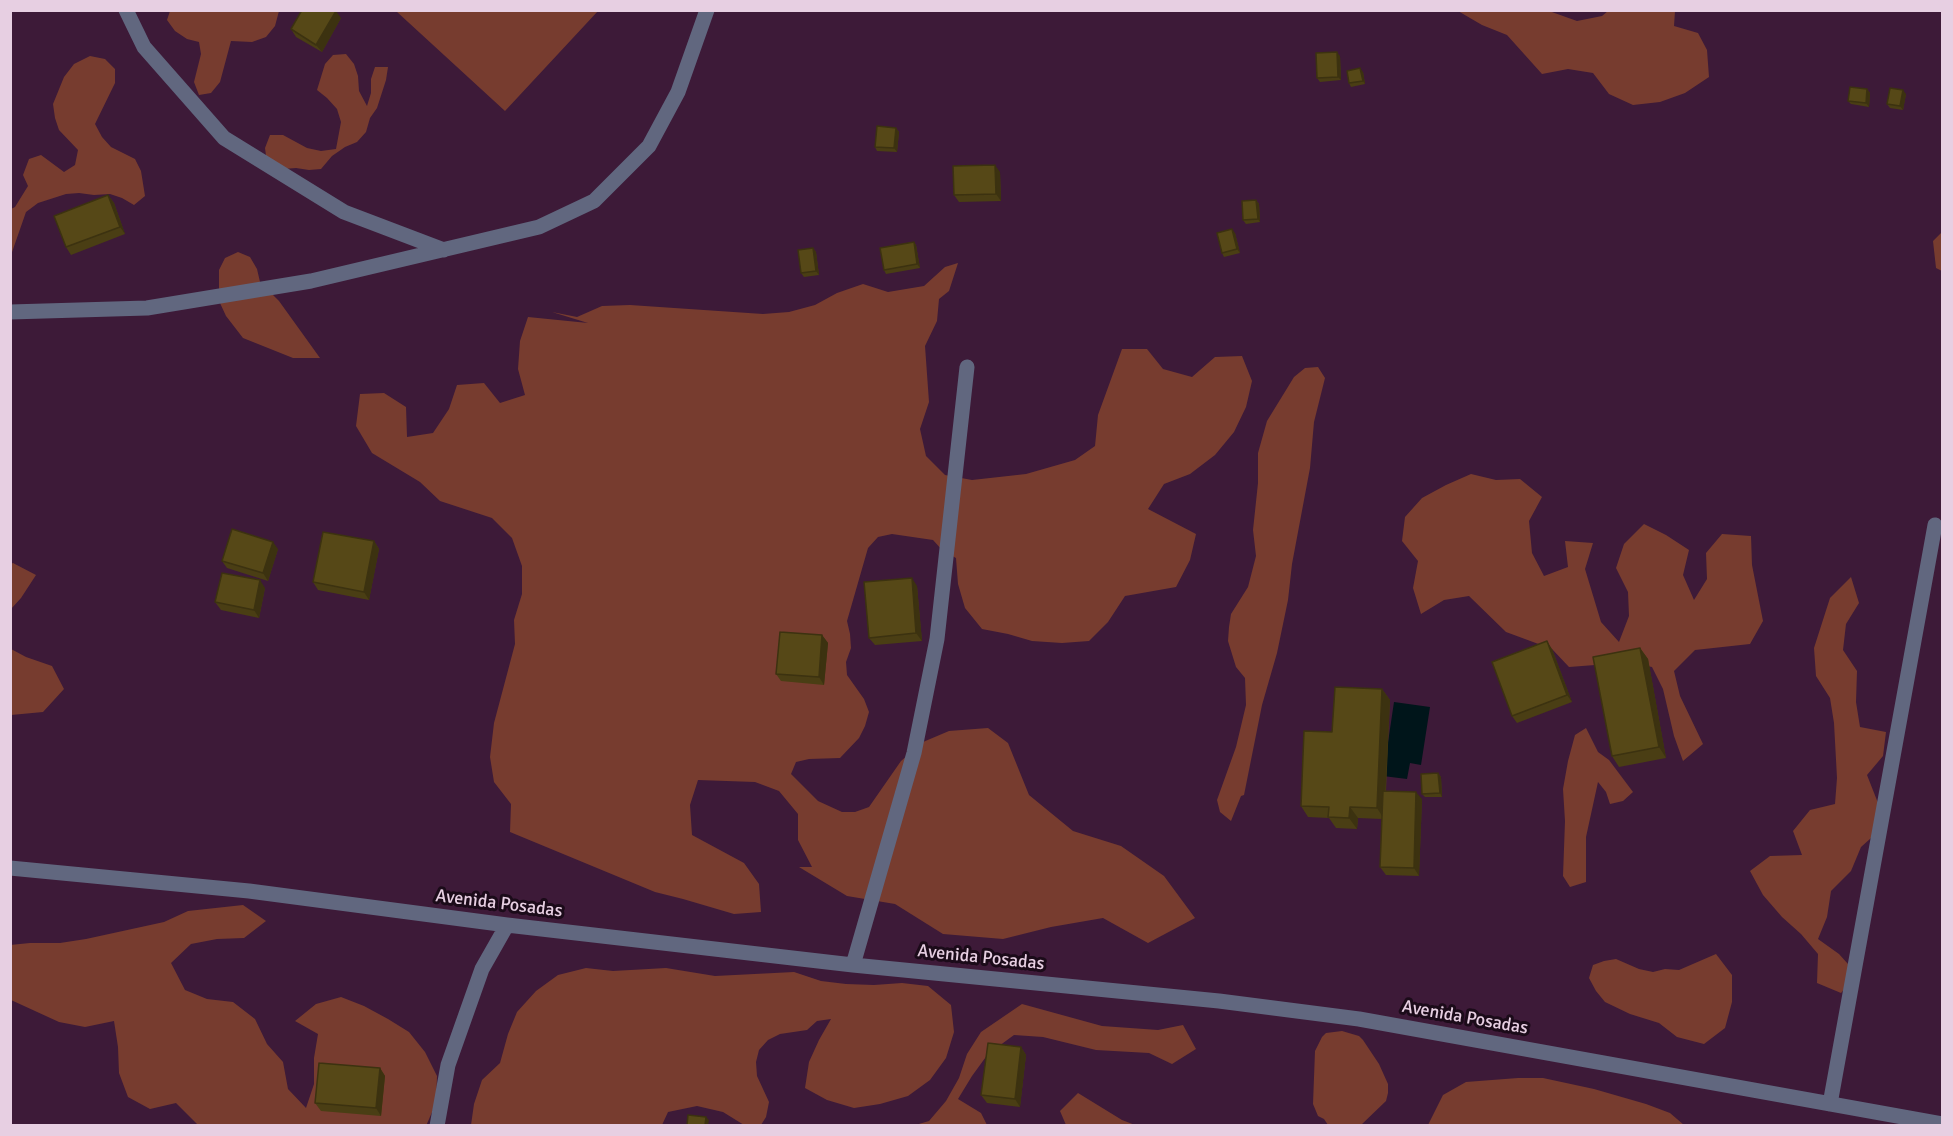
<!DOCTYPE html>
<style>
body{margin:0}
#map{position:relative;width:1953px;height:1136px;overflow:hidden;background:#3d1a38;font-family:Signika,sans-serif}
canvas{display:block}
.frame{position:absolute;inset:0;border:12px solid #e7cfe2;pointer-events:none}
</style>
<div id="map">
<canvas width="1953" height="1136"></canvas>
<div class="frame"></div>
</div>
<script>
const c = document.querySelector('canvas').getContext('2d');
c.lineJoin = 'round';
function fill(path, color) {
  c.fillStyle = color;
  c.fill(path, 'evenodd');
}
function poly(rows) {
  const path = new Path2D();
  for (const r of rows) {
    path.moveTo(r[0], r[1]);
    for (let i = 2; i < r.length; i += 2) path.lineTo(r[i], r[i + 1]);
  }
  return path;
}
function strokePath(path, color, width, dash) {
  c.strokeStyle = color;
  c.lineWidth = width;
  c.lineCap = dash ? 'butt' : 'round';
  c.setLineDash(dash || []);
  c.stroke(path);
}
function drawText(font, color, halo, rows, align = 'center') {
  c.font = font + ' Signika,sans-serif';
  c.lineWidth = 6;
  c.setLineDash([]);
  c.textBaseline = 'middle';
  c.strokeStyle = halo;
  c.fillStyle = color;
  for (const [text, x, y, turn = 0] of rows) {
    c.save();
    c.translate(x, y);
    c.rotate((+turn || 0) * Math.PI / 180);
    c.textAlign = isNaN(turn) ? turn : align;
    if (halo) c.strokeText(text, 0, 0);
    c.fillText(text, 0, 0);
    c.restore();
  }
}
const green = poly([
 [170,11,278,10,279,11,275,26,266,37,252,42,231,41,220,82,211,93,199,95,194,82,201,54,199,42,187,39,175,31,167,20],
 [396,11,598,11,505,111],
 [1458,11,1549,11,1577,21,1602,16,1608,11,1675,11,1674,26,1698,33,1707,50,1709,77,1685,93,1660,102,1633,105,1609,94,1593,73,1568,69,1542,74,1507,35,1482,25],
 [346,54,354,64,358,76,359,91,367,106,371,93,371,79,375,67,388,67,386,80,377,108,370,118,366,132,357,142,345,147,332,156,321,169,309,170,296,168,283,169,267,163,265,148,270,135,283,135,307,148,321,151,336,149,341,122,337,109,327,98,317,90,325,64,333,55],
 [90,56,105,59,115,69,115,83,95,124,102,137,111,147,135,159,141,171,145,196,134,205,122,198,110,194,94,195,79,193,66,194,38,203,26,212,11,255,11,209,15,207,28,186,23,175,29,159,41,155,64,172,75,165,78,150,59,130,55,118,53,104,64,77,74,64],
 [1942,232,1942,271,1936,268,1933,241],
 [238,252,250,257,257,269,260,282,279,301,320,358,293,358,243,338,226,316,220,303,219,288,219,270,225,258],
 [958,263,949,291,939,299,937,321,925,346,929,402,920,429,926,456,945,475,972,480,1026,474,1075,460,1095,446,1098,415,1122,349,1147,349,1163,369,1192,377,1215,357,1242,356,1252,381,1246,407,1234,432,1215,455,1190,474,1164,484,1148,509,1196,534,1190,560,1176,587,1125,596,1108,622,1089,641,1062,643,1032,641,1008,634,982,629,965,608,958,584,956,558,943,551,933,540,892,534,878,537,868,548,847,621,850,634,851,648,846,662,847,675,864,699,869,712,865,726,859,738,840,758,809,759,796,762,791,774,818,801,842,812,855,812,869,807,901,761,923,742,949,731,988,728,1008,743,1029,795,1073,831,1121,846,1164,876,1195,918,1148,943,1103,918,1051,927,1003,939,943,934,895,904,847,896,799,867,812,867,798,840,798,814,779,791,755,782,698,780,690,805,692,835,744,863,759,884,761,912,734,914,683,899,655,892,510,832,511,804,494,782,490,757,494,723,515,644,514,620,522,594,522,566,512,538,492,518,440,501,420,482,372,453,356,426,360,394,384,393,406,407,407,437,433,433,449,409,457,385,484,383,500,403,525,395,518,369,520,341,528,317,588,323,552,312,577,317,602,306,630,305,763,314,789,312,815,305,837,293,863,284,888,292,924,286,945,267],
 [1318,367,1325,378,1314,422,1310,468,1292,564,1288,600,1277,653,1262,705,1244,795,1241,796,1231,821,1220,812,1217,800,1236,747,1246,705,1245,678,1236,667,1228,641,1229,627,1231,614,1248,587,1256,556,1253,530,1258,483,1258,453,1267,421,1294,377,1305,368],
 [1471,474,1496,480,1520,479,1542,497,1529,521,1532,553,1544,576,1568,567,1565,541,1593,543,1585,569,1601,622,1619,642,1629,616,1628,592,1616,568,1624,544,1644,524,1666,535,1689,550,1683,575,1694,600,1707,579,1706,553,1722,534,1751,536,1752,565,1763,621,1750,644,1695,650,1674,671,1680,696,1703,744,1683,761,1674,736,1663,689,1652,667,1627,662,1601,668,1595,665,1569,667,1552,649,1506,632,1469,596,1444,600,1421,614,1413,588,1418,561,1402,541,1405,517,1422,498,1446,485],
 [13,563,36,575,21,598,11,609,11,564],
 [1851,577,1859,603,1846,624,1843,650,1857,671,1856,702,1860,727,1886,732,1883,756,1867,775,1878,803,1880,830,1861,847,1851,871,1831,891,1827,917,1818,939,1839,954,1857,974,1841,993,1817,983,1818,954,1801,934,1782,917,1763,895,1750,871,1770,856,1802,855,1793,831,1810,810,1835,804,1837,778,1834,723,1830,698,1816,676,1814,648,1830,598],
 [11,649,26,657,52,666,64,689,43,712,11,715],
 [1586,728,1598,752,1609,760,1633,792,1623,801,1610,804,1606,792,1598,782,1586,837,1586,882,1570,887,1563,876,1565,821,1563,789,1568,761,1575,735],
 [243,905,266,921,244,938,217,939,191,944,171,963,185,990,207,999,233,1002,255,1019,267,1044,283,1062,288,1089,306,1108,314,1084,314,1058,318,1034,295,1021,316,1004,341,997,364,1006,388,1019,409,1032,425,1052,437,1076,436,1103,426,1126,198,1125,176,1103,150,1109,128,1097,119,1073,118,1047,114,1021,85,1027,59,1022,11,1000,10,945,30,943,60,943,86,939,164,922,188,911],
 [1716,954,1732,975,1732,1002,1725,1028,1704,1044,1677,1037,1659,1023,1630,1014,1605,1002,1596,991,1589,978,1593,965,1604,961,1616,959,1639,969,1653,972,1665,969,1679,970],
 [586,968,613,971,666,968,715,976,794,972,821,981,846,984,874,985,902,983,928,986,951,1005,954,1032,946,1058,930,1080,908,1096,880,1104,854,1108,827,1100,805,1088,809,1062,819,1040,831,1019,817,1021,807,1030,780,1034,768,1040,759,1050,756,1062,757,1076,769,1102,766,1117,761,1125,744,1125,723,1112,697,1106,668,1112,662,1125,471,1125,474,1104,482,1080,500,1063,508,1034,517,1012,536,991,558,975],
 [1022,1004,1102,1026,1158,1030,1183,1025,1196,1049,1172,1064,1149,1053,1096,1050,1043,1037,1014,1035,988,1054,972,1076,958,1099,981,1113,987,1125,912,1126,929,1121,946,1101,959,1078,967,1054,981,1032],
 [1342,1031,1359,1036,1363,1040,1379,1064,1388,1084,1388,1093,1386,1101,1361,1125,1328,1125,1324,1119,1318,1116,1313,1104,1315,1051,1322,1037,1326,1033],
 [1518,1078,1543,1078,1594,1089,1646,1104,1670,1113,1684,1125,1428,1125,1443,1095,1466,1082],
 [1078,1093,1122,1120,1135,1125,1066,1125,1060,1111]
]);
const water = poly([
 [1394,702,1430,707,1421,765,1410,763,1407,779,1383,776]
]);
const minor = poly([
 [126,10,144,47,224,138,344,212,444,250],
 [10,312,147,308,311,281,539,227,594,201,649,146,678,92,707,10],
 [10,868,249,891,507,925,853,965,1219,1001,1359,1019,1942,1124],
 [853,965,914,753,937,639,967,367],
 [1830,1104,1935,525],
 [437,1126,448,1065,482,969,507,925]
]);
const wall = poly([
 [341,18,322,52,296,37,291,29],
 [1340,56,1341,80,1320,82,1317,78],
 [1363,72,1365,84,1351,87,1349,83],
 [1867,89,1870,93,1869,107,1851,104,1848,101],
 [1906,94,1903,110,1890,108,1887,104],
 [896,128,899,132,897,152,877,151,875,147],
 [1000,172,1001,201,959,202,954,195],
 [108,195,114,203,125,234,71,255,66,247],
 [1256,200,1259,204,1260,222,1246,224,1243,220],
 [1235,233,1240,253,1224,257,1222,253],
 [914,242,916,245,920,268,886,274,884,270],
 [813,248,816,252,819,275,804,277,801,273],
 [374,541,379,549,369,600,318,590,313,582],
 [278,549,268,581,227,568,222,561],
 [917,586,922,641,875,645,869,638],
 [265,588,259,618,221,610,215,602],
 [822,635,828,643,824,685,781,681,776,674],
 [1640,648,1648,659,1666,758,1619,767,1612,756],
 [1552,649,1572,702,1517,723,1512,716],
 [1382,689,1390,700,1386,791,1422,799,1419,876,1386,875,1380,867,1382,819,1358,818,1357,829,1336,828,1329,818,1308,817,1301,806,1332,732],
 [1438,773,1441,777,1442,797,1425,797,1422,794],
 [1021,1047,1026,1055,1020,1107,987,1103,981,1095],
 [380,1068,385,1076,381,1116,321,1111,315,1103]
]);
const shadedWall = poly([
 [336,11,341,18,322,52,316,45],
 [1337,52,1340,56,1341,80,1338,77],
 [1360,68,1363,72,1365,84,1363,81],
 [1867,89,1870,93,1869,107,1866,103],
 [1903,90,1906,94,1903,110,1900,106],
 [896,128,899,132,897,152,894,148],
 [995,165,1000,172,1001,201,996,194],
 [108,195,114,203,125,234,120,227],
 [1256,200,1259,204,1260,222,1258,219],
 [1232,229,1235,233,1240,253,1237,249],
 [914,242,916,245,920,268,917,264],
 [813,248,816,252,819,275,816,271],
 [374,541,379,549,369,600,364,592],
 [273,542,278,549,268,581,263,573],
 [912,578,917,586,922,641,916,633],
 [260,580,265,588,259,618,254,610],
 [822,635,828,643,824,685,819,677],
 [1547,641,1552,649,1572,702,1567,695],
 [1640,648,1648,659,1666,758,1659,747],
 [1382,689,1390,700,1384,819,1377,808],
 [1438,773,1441,777,1442,797,1440,793],
 [1416,792,1422,799,1419,876,1414,868],
 [1350,807,1358,818,1357,829,1349,818],
 [1021,1047,1026,1055,1020,1107,1015,1099],
 [380,1068,385,1076,381,1116,376,1108],
 [706,1117,709,1120,708,1125,705,1125]
]);
const building = poly([
 [302,10,336,11,316,45,291,29,302,10],
 [1337,52,1338,77,1317,78,1316,53,1337,52],
 [1360,68,1363,81,1349,83,1347,71,1360,68],
 [1850,87,1867,89,1866,103,1848,101,1850,87],
 [1890,88,1903,90,1900,106,1887,104,1890,88],
 [877,126,896,128,894,148,875,147,877,126],
 [995,165,996,194,954,195,953,166,995,165],
 [108,195,120,227,66,247,54,216,108,195],
 [1256,200,1258,219,1243,220,1242,201,1256,200],
 [1232,229,1237,249,1222,253,1217,233,1232,229],
 [914,242,917,264,884,270,880,248,914,242],
 [813,248,816,271,801,273,798,250,813,248],
 [232,529,273,542,263,573,222,561,232,529],
 [323,532,374,541,364,592,313,582,323,532],
 [222,573,260,580,254,610,215,602,222,573],
 [912,578,916,633,869,638,864,582,912,578],
 [780,632,822,635,819,677,776,674,780,632],
 [1547,641,1567,695,1512,716,1492,662,1547,641],
 [1640,648,1659,747,1612,756,1593,657,1640,648],
 [1335,687,1382,689,1377,808,1350,807,1349,818,1328,817,1329,807,1301,806,1304,731,1332,732,1335,687],
 [1438,773,1440,793,1422,794,1421,774,1438,773],
 [1383,791,1416,792,1414,868,1380,867,1383,791],
 [988,1043,1021,1047,1015,1099,981,1095,988,1043],
 [319,1063,380,1068,376,1108,315,1103,319,1063],
 [688,1115,706,1117,705,1125,687,1125,688,1115]
]);
const streetNames = [
 ["Avenida Posadas",499,904,7],
 ["Avenida Posadas",981,958,6],
 ["Avenida Posadas",1465,1018,10]
];
fill(green, '#773c2f');
fill(water, '#00151a');
strokePath(minor, '#61677f', 15);
fill(wall, '#4a3e14');
fill(shadedWall, '#3c3210');
fill(building, '#564817');
strokePath(building, '#3c3210', 1.5);
drawText('18px', '#e7cfe2', '#1b0b19', streetNames);
</script>
